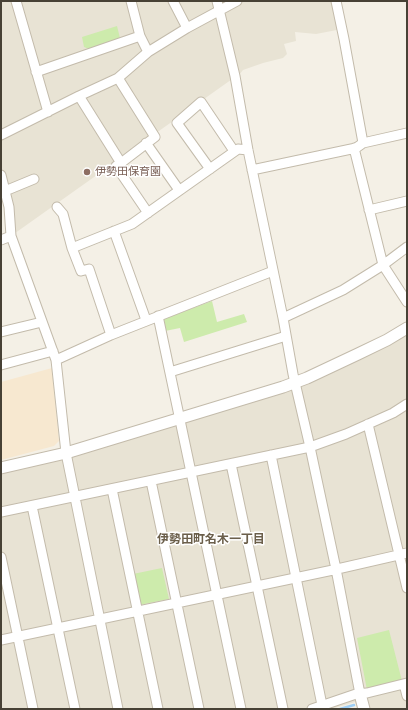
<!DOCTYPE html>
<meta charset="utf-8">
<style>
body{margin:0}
#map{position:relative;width:408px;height:710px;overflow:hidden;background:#f4f0e6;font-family:Manrope,sans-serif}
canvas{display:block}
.frame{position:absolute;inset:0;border:2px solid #474135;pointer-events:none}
</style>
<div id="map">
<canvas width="408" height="710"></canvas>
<div class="frame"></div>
</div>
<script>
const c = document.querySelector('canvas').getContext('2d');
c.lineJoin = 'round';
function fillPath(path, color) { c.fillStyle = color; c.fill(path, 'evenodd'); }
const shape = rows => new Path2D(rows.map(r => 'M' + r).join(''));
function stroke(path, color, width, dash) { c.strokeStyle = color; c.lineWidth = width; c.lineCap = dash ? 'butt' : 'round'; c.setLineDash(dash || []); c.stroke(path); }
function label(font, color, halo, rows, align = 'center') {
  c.font = font + ' Manrope,"Noto Sans JP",sans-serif'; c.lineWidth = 3; c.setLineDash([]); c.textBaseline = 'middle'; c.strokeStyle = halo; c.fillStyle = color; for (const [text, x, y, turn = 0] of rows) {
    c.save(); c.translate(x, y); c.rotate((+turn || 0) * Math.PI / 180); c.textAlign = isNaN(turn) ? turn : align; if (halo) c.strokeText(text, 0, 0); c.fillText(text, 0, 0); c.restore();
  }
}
fillPath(shape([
 [1,1,336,1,342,29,316,34,295,32,296,41,284,44,287,54,283,58,263,63,243,70,236,79,235,77,11,236,1,175],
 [407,328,407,709,357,709,355,702,331,709,1,709,1,468,283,387]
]), '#e8e3d4');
fillPath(shape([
 [52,368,59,441,54,446,1,460,1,382]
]), '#f7e8d0');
fillPath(shape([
 [117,26,120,38,89,49,84,47,82,37],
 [212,301,217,322,244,314,247,322,184,342,180,328,165,331,163,319],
 [162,568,169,599,139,605,133,574],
 [389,630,402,681,367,690,357,638]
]), '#cdebac');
stroke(shape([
 [340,709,354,705]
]), '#9ecff5', 2.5);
const minor = shape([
 [16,1,48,112],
 [131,1,140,36,148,52],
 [173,1,187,28],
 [217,1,235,76,248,150,283,318,293,374,310,447,336,569,360,694],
 [336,1,344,39,363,143],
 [36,72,140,36],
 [79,96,121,163,155,137,118,78],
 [1,135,79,96,118,78,148,52,187,28,237,1],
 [146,143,179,190],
 [354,148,383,265,407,302],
 [121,163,116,166,148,213],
 [210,169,177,123,201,102,234,151],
 [252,170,356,148,363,143,407,133],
 [1,175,9,207,11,236,56,360,66,453,118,709],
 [5,191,34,179],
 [57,207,63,214,72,248,81,271,89,269,111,335],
 [369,210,407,201],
 [114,231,146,320],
 [1,240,11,236],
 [72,248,132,224,238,149,248,150],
 [158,316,241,709],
 [283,318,343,290,383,265,407,247],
 [1,332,42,322],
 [56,360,111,335,273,271],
 [1,365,53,351],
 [170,372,286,336],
 [368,424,407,588],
 [271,455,322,705],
 [231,464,257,586,283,709],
 [151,481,199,709],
 [112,489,158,709],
 [32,506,75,709],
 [1,512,310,447,346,434,393,413,407,404],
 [1,557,33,709],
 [1,640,333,570,407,553],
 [404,684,407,696],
 [312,709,356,694,367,693,407,683]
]);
const tertiary = shape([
 [1,468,66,453,283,387,307,378,358,354,387,340,407,328],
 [360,694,364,709]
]);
stroke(minor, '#c3bbab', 11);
stroke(tertiary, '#c3bbab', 13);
stroke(minor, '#fff', 9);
stroke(tertiary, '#fff', 11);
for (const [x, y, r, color] of [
 [87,172,4,"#8d6e63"]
]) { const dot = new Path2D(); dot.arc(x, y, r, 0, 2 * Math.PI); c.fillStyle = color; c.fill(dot); stroke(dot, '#fff', 1.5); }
label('11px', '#785e54', '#fff', [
 ["伊勢田保育園",95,172]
], 'left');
label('bold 12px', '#6b5f4b', '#fff', [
 ["伊勢田町名木一丁目",211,540]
]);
</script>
